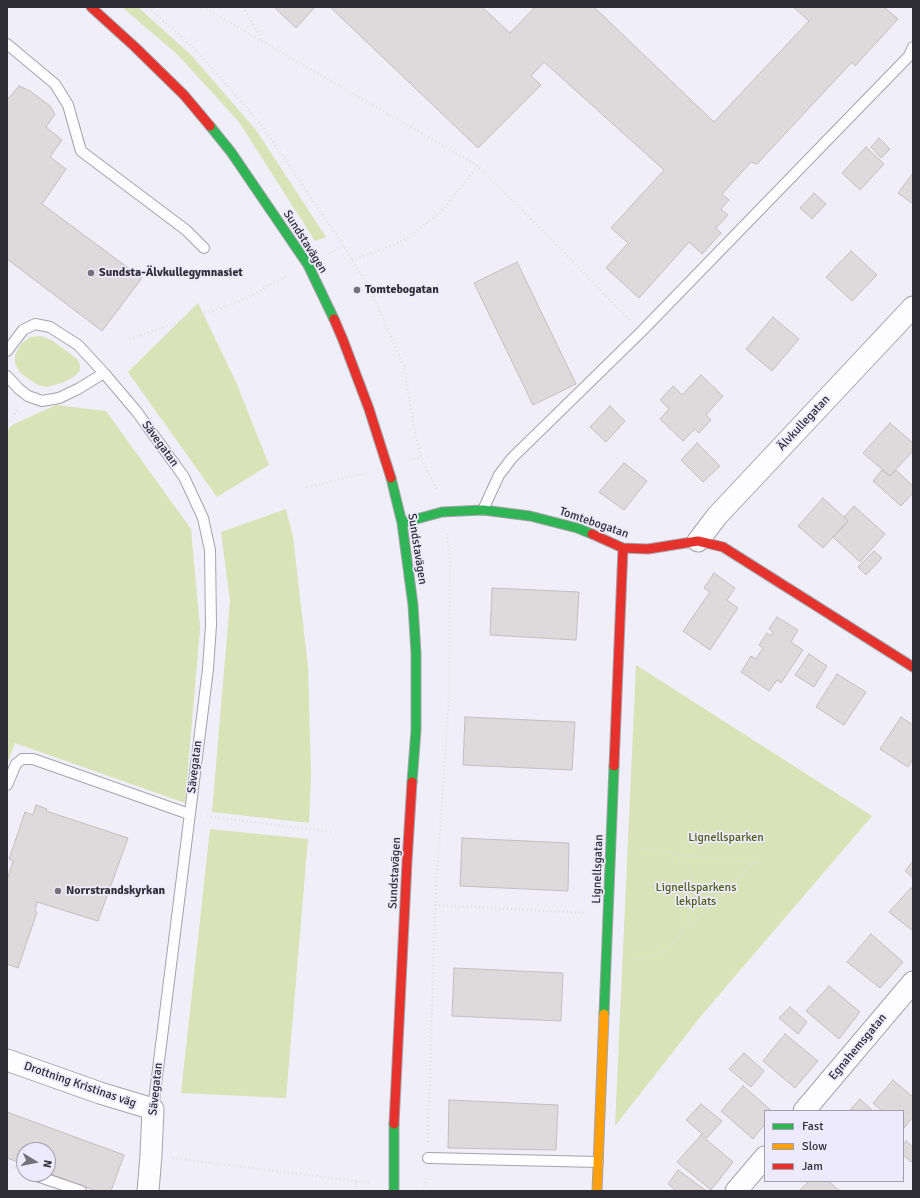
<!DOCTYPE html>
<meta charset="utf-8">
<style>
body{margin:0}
#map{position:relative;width:920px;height:1198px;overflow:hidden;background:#f0eef8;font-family:Signika,sans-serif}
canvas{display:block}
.frame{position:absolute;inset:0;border:8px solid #2f2e36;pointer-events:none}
.legend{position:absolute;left:764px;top:1110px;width:140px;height:72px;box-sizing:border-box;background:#eceafc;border:1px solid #a09fad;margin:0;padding:5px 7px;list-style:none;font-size:12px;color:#2f2e36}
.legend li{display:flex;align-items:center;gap:8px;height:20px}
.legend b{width:20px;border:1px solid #a09fad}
.north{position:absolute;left:16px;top:1142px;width:40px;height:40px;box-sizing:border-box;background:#eceafc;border:1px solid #a09fad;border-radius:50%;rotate:100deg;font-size:11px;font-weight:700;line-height:16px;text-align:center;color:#2f2e36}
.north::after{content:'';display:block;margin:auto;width:14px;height:18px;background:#73717a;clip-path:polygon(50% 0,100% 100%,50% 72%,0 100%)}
</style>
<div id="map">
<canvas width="920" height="1198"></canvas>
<div class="frame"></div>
<ul class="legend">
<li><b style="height:5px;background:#30b455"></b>Fast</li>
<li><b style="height:5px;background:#ff9f0a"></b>Slow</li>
<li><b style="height:5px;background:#e5322d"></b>Jam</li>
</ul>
<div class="north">N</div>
</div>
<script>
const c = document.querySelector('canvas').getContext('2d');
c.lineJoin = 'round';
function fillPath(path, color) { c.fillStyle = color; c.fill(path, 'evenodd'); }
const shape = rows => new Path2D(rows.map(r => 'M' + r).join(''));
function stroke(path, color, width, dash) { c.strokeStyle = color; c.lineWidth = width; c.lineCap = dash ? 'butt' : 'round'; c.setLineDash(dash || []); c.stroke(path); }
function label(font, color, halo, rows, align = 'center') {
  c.font = font + ' Signika,sans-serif'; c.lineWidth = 3.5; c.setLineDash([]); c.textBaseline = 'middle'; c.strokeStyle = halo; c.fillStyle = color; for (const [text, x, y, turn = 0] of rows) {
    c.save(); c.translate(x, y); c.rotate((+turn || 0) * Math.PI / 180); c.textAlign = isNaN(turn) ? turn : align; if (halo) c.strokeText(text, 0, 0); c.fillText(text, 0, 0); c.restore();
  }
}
fillPath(shape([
 [122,7,138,7,192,56,256,130,326,237,315,241,239,122,178,55],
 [198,303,236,382,269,465,217,497,128,372],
 [41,336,53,341,77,359,80,365,80,370,75,376,64,382,47,387,38,385,20,373,15,363,15,355,21,344,30,337],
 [56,405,106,411,191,529,200,628,185,803,15,743,7,764,7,432,12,425],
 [286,509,293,537,308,667,311,775,309,823,212,812,230,601,221,532],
 [636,665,872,816,701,1016,615,1126],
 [210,829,308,839,286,1098,181,1093]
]), '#dae2b7');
const building = shape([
 [274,7,315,7,296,28,274,7],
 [330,7,482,7,510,33,535,7,594,7,714,122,809,21,793,7,884,7,898,19,855,66,852,62,757,164,751,162,722,194,729,200,721,209,728,215,716,228,721,233,702,254,689,242,639,298,606,268,628,243,611,228,664,170,544,62,531,76,541,85,478,148,330,7],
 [19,86,30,91,50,106,55,114,46,127,62,140,50,157,66,169,42,204,142,278,102,331,7,259,7,97,9,98,19,86],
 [879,138,890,149,881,158,871,147,879,138],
 [866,147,884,164,860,190,842,173,866,147],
 [913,173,913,204,898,193,913,173],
 [814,193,826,204,812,219,800,208,814,193],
 [851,251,877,275,852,301,826,277,851,251],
 [517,262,576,384,533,405,474,283,517,262],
 [773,317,799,339,772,371,746,349,773,317],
 [701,375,723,396,706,415,711,420,699,433,695,429,683,441,660,419,669,409,660,400,673,386,682,395,701,375],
 [610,406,625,421,606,442,590,427,610,406],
 [890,423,913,443,913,451,890,476,863,453,890,423],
 [697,443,720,466,703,482,681,460,697,443],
 [624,463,647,481,624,510,599,492,624,463],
 [882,470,890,476,896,470,913,486,913,493,901,506,873,481,882,470],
 [823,498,848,521,823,548,798,526,823,498],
 [854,506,885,534,860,562,833,537,848,521,844,517,854,506],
 [874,551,882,558,866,575,858,567,874,551],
 [714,573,735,588,727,600,738,608,710,650,683,631,710,592,704,588,714,573],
 [492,588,579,592,576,640,490,635,492,588],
 [777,617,798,630,791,642,803,650,781,683,777,680,769,691,741,672,751,656,756,659,763,648,759,645,767,633,771,636,773,632,769,629,777,617],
 [809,654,827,666,814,687,795,675,809,654],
 [837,674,866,692,844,725,816,707,837,674],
 [465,717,575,722,572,770,463,765,465,717],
 [901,717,913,725,913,759,908,767,880,749,901,717],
 [36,805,47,809,46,811,128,838,98,921,37,902,35,911,37,912,18,968,7,964,7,880,13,861,9,859,25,812,33,815,36,805],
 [462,838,569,843,568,891,460,886,462,838],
 [913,861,913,878,905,871,913,861],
 [911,888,913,889,913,931,889,912,911,888],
 [871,934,903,962,880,988,847,962,871,934],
 [454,968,563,973,561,1021,452,1016,454,968],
 [829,986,860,1012,839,1039,806,1011,829,986],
 [790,1007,807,1022,798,1034,779,1018,790,1007],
 [785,1034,818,1061,795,1088,763,1061,785,1034],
 [744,1053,764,1071,751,1087,729,1069,744,1053],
 [893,1080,913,1097,913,1117,904,1128,903,1111,882,1111,873,1103,893,1080],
 [743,1086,772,1111,765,1111,765,1124,753,1139,721,1111,743,1086],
 [860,1099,873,1111,850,1110,860,1099],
 [449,1100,558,1105,556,1150,448,1148,449,1100],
 [701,1104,722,1121,707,1138,686,1120,701,1104],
 [7,1112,124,1155,111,1191,96,1191,48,1173,48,1150,24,1150,24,1164,7,1158,7,1112],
 [701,1135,733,1162,711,1190,677,1162,701,1135],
 [906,1141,913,1147,913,1160,911,1162,903,1155,903,1145,906,1141],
 [678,1170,705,1190,704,1191,676,1191,668,1184,678,1170],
 [809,1181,828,1181,840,1191,799,1191,809,1181]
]);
fillPath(building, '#dedadb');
stroke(building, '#c2bebf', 1);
const lane = shape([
 [7,44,55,84,68,105,81,151,186,230,204,248],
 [7,351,23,330,35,324,50,327,78,345,104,373,137,412,184,477,203,518,210,550,211,625,208,669,153,1109],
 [7,376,19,389,28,396,42,401,59,398,78,389,104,373],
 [483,510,499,475,512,458,641,332,909,56,913,47],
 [7,785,16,764,22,759,33,759,189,814],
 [428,1158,598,1162],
 [37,1176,81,1191]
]);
const street = shape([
 [698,541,717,516,913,307],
 [7,1060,100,1093,153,1109,151,1155,148,1191],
 [804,1111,913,982],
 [736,1191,765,1157]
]);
const fast = shape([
 [210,126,231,152,308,265,334,319],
 [391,478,402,523,413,605,416,653,416,730,412,782],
 [402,523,442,512,483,510,530,516,577,528,592,534],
 [604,1014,614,766],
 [394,1191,394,1124]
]);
const slow = shape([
 [597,1191,604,1014]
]);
const jam = shape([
 [91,7,135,47,184,95,210,126],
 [334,319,343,340,369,409,391,478],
 [592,534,623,548,648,549,698,541,723,547,913,667],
 [614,766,623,548],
 [394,1124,407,862,412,782]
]);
stroke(lane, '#a5a3ac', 12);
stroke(street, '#a5a3ac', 23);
stroke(fast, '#a5a3ac', 11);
stroke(slow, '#a5a3ac', 11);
stroke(jam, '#a5a3ac', 11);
stroke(shape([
 [148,7,193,47,260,123,344,246,371,292,404,366,414,428,421,457,437,490],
 [203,7,478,166,551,239,629,320],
 [243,7,263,41],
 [328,254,344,246],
 [352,260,383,249,406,239,439,214,478,166],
 [129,339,241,301,288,275],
 [7,424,18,409],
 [410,460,421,457],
 [307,487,367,473],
 [207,816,331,832],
 [678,854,754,863,681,934],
 [435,905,586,913],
 [629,960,649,957,666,950,678,937,688,918,694,897,694,878,688,865,677,854,634,848],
 [428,1142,435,905,449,698,450,561,447,534],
 [173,1158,370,1183],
 [7,1165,22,1170],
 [355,1191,357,1182],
 [424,1191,426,1175]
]), '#dfdfe1', 2.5, [1, 3]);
stroke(lane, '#fdfcfe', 10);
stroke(street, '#fdfcfe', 21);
stroke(fast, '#30b455', 9);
stroke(slow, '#ff9f0a', 9);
stroke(jam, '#e5322d', 9);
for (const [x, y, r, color] of [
 [91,273,4,"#73717a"],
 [357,290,4,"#73717a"],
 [58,891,4,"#73717a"]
]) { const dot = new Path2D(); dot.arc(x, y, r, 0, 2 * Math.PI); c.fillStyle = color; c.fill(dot); stroke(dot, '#eceafc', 1.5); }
label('12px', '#2f2e36', '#eceafc', [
 ["Sundstavägen",305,242,58],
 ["Älvkullegatan",804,423,-47],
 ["Sävegatan",160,444,54],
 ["Tomtebogatan",594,523,19],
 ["Sundstavägen",417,549,81],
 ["Sävegatan",195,767,-83],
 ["Lignellsgatan",598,869,-88],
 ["Sundstavägen",395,873,-87],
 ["Egnahemsgatan",858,1047,-50],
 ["Drottning Kristinas väg",80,1085,19],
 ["Sävegatan",156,1089,-84]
]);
label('bold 12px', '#2f2e36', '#eceafc', [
 ["Sundsta-Älvkullegymnasiet",99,273],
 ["Tomtebogatan",365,290],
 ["Norrstrandskyrkan",66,891]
], 'left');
label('12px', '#515c16', '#eceafc', [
 ["Lignellsparken",726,838],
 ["Lignellsparkens",696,888],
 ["lekplats",696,902]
]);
</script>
